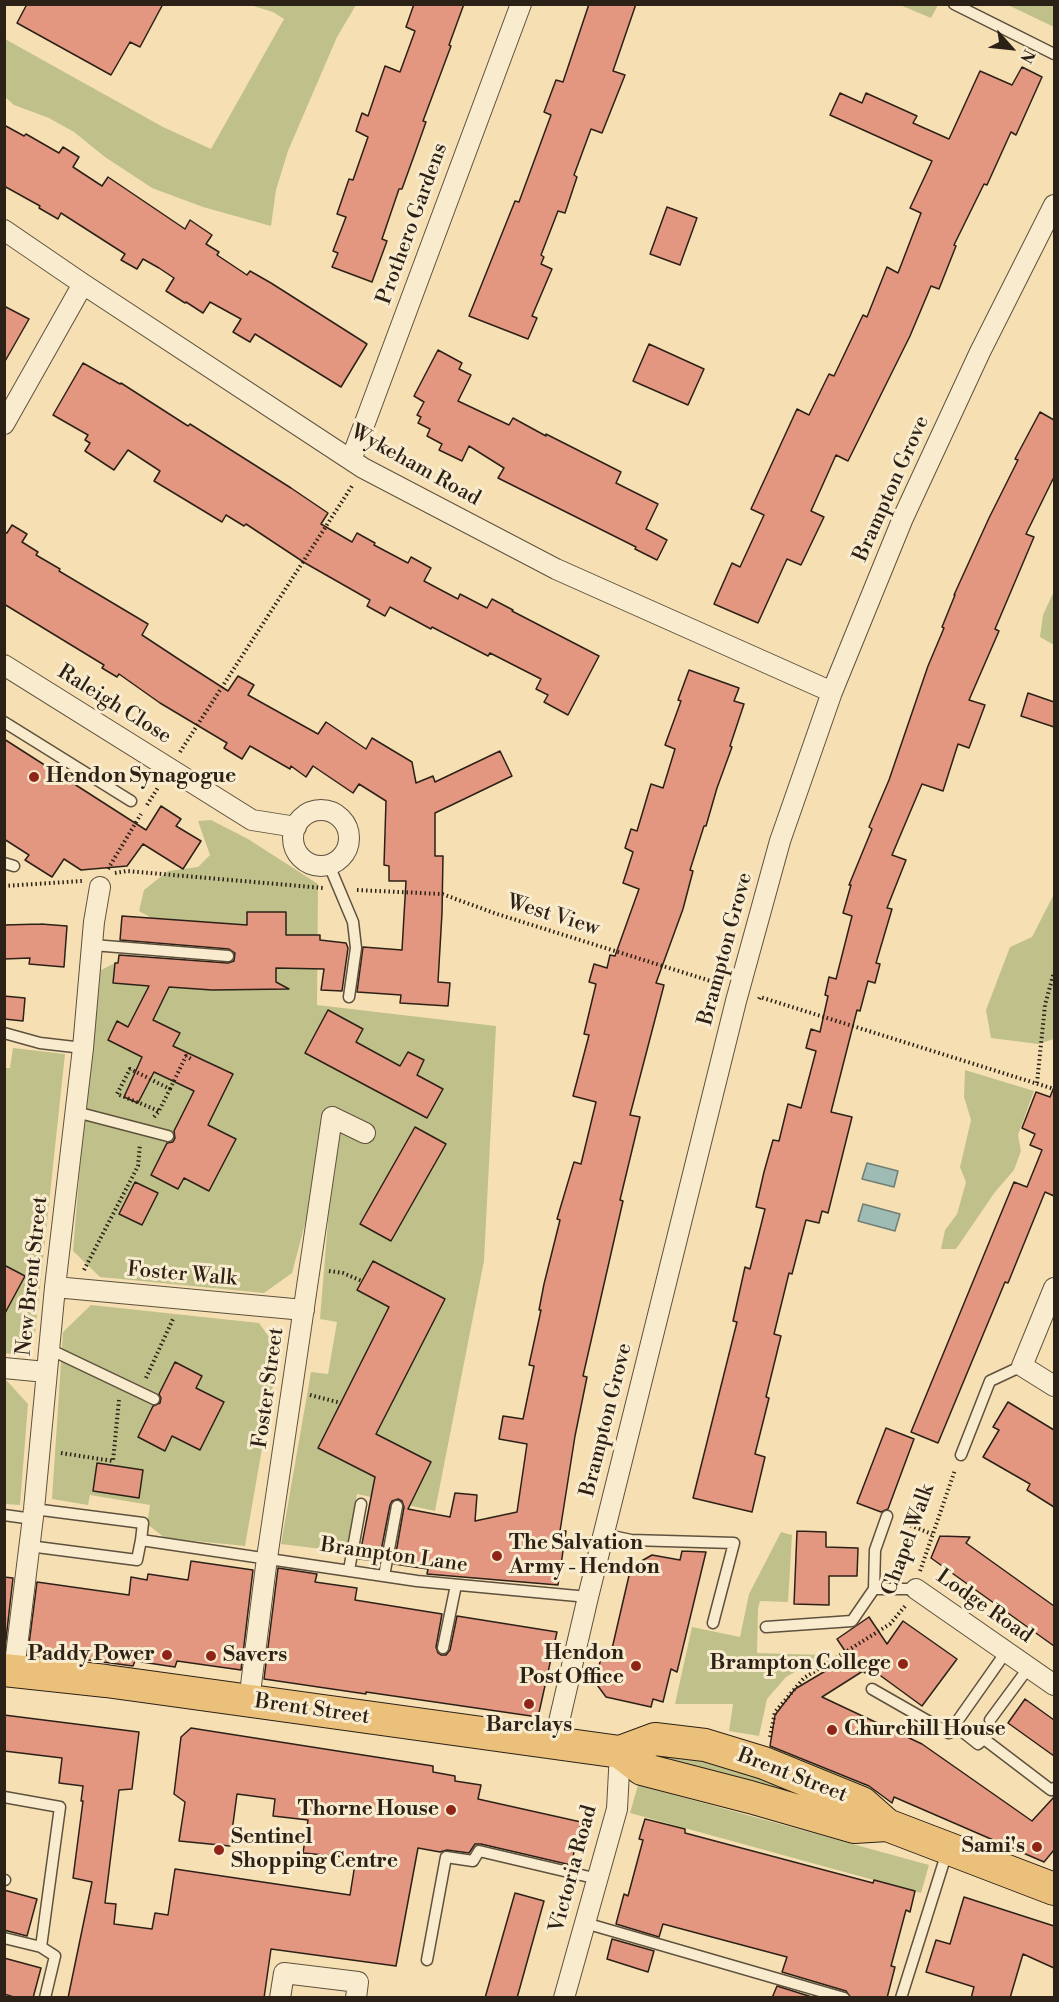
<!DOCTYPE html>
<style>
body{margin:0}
#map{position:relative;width:1059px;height:2002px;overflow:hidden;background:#f6e0b3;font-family:"Libre Bodoni",serif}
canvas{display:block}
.frame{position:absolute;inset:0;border:6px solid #2c2117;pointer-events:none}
.north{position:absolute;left:981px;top:18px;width:60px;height:60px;-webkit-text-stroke:4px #f9ebce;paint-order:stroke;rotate:117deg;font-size:16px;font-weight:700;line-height:24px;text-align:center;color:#2c2117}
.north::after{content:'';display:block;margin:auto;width:21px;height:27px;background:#2c2117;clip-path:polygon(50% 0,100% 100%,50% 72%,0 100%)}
</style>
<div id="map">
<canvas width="1059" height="2002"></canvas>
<div class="frame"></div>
<div class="north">N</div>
</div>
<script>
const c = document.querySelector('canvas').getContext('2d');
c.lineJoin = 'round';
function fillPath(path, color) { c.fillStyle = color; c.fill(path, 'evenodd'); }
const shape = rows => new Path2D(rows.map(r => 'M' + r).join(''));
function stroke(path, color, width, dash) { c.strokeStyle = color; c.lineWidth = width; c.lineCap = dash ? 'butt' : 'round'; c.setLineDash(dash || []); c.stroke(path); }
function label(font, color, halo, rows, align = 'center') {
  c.font = font + ' "Libre Bodoni",serif'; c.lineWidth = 6; c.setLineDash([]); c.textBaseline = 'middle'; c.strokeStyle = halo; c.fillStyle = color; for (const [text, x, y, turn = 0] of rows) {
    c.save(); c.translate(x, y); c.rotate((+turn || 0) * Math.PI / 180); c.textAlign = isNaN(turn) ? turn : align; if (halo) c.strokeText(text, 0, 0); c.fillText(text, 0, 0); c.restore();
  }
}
fillPath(shape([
 [250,5,356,5,337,37,288,151,276,190,271,226,203,207,152,188,105,157,74,132,49,118,14,105,5,97,5,39,163,127,211,149,284,19,273,12],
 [900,5,938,5,931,18],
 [1008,5,1054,5,1054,27],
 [1054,591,1054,645,1040,637,1043,615],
 [211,820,248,839,318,884,317,1005,496,1026,484,1261,435,1511,357,1494,346,1552,281,1544,311,1372,328,1374,337,1322,320,1319,329,1209,310,1205,292,1273,264,1293,100,1277,73,1251,82,1141,101,970,115,963,213,970,231,969,233,942,165,926,139,911,144,890,168,871,198,867,210,855,198,821],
 [1054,873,1054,1039,1038,1044,991,1038,986,1010,1010,947,1032,937,1054,894],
 [13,1048,65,1054,35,1334,12,1354,4,1353,4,1068,10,1068],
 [965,1070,1034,1091,1018,1135,1021,1151,1014,1170,995,1192,956,1249,941,1249,945,1230,957,1214,966,1182,960,1167,971,1120,964,1097],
 [91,1305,259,1323,279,1351,245,1546,165,1538,147,1524,150,1505,90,1495,88,1505,52,1499,63,1332],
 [4,1381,7,1381,28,1404,20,1505,5,1504],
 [781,1532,792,1535,788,1602,760,1601,758,1609,757,1653,825,1655,786,1677,767,1699,759,1736,729,1731,733,1704,675,1704,692,1627,740,1637,749,1594],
 [653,1749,756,1767,861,1814,643,1765],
 [638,1785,929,1865,921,1893,630,1813]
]), '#c0c18a');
const water = shape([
 [867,1163,898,1171,894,1187,862,1179,867,1163],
 [863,1204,900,1214,895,1231,858,1221,863,1204]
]);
fillPath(water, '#9ebcb4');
stroke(water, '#707e75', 1.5);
const building = shape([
 [27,4,163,4,140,47,130,42,111,75,17,23,27,4],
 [414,4,464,4,449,45,451,46,423,121,426,122,415,153,402,189,399,189,382,239,387,241,372,282,332,267,338,253,333,251,346,217,337,214,349,179,353,180,368,137,356,131,362,113,368,116,385,66,400,72,415,31,406,27,414,4],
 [589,4,636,4,613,71,625,75,602,133,591,129,574,175,577,177,565,213,558,211,541,255,544,257,541,264,552,269,532,316,537,318,528,339,469,316,515,201,519,202,551,115,544,112,556,80,563,82,589,4],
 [1022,67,1042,77,1016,135,1011,132,987,185,984,184,954,245,956,246,939,289,931,286,910,336,848,461,836,455,811,511,824,517,801,565,787,559,758,623,714,604,732,563,740,567,764,515,751,509,797,409,809,415,829,374,834,376,863,315,867,317,887,267,898,273,921,213,910,208,932,161,830,115,840,93,862,103,866,93,917,116,913,123,949,139,980,71,1012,85,1022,67],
 [4,125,24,136,26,134,59,153,63,147,79,157,73,167,102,186,108,177,185,229,190,220,212,235,206,244,219,252,217,255,247,275,250,271,271,283,367,344,341,387,255,334,250,342,233,332,241,319,210,302,203,313,186,302,185,303,166,291,174,278,159,268,143,259,137,269,121,260,125,254,61,213,58,219,39,208,40,206,4,186,4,125],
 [667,207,697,218,680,265,650,254,667,207],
 [4,306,29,319,4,363,4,306],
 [649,344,704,369,688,405,633,381,649,344],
 [438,350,462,363,459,369,471,375,458,401,509,425,513,418,546,436,546,434,621,472,616,483,658,504,646,529,667,540,657,560,635,549,636,547,498,478,504,468,469,446,462,461,439,450,442,444,427,436,430,429,418,423,421,417,417,415,424,402,414,396,438,350],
 [83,363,120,384,121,383,188,426,190,424,291,488,328,513,321,524,352,542,357,533,375,543,374,545,408,563,411,557,431,568,424,581,458,599,460,594,487,608,492,599,513,610,512,611,599,656,568,715,544,702,548,695,536,689,541,679,490,653,488,656,432,627,431,629,390,607,385,616,367,606,370,600,305,563,246,524,244,526,226,515,222,522,154,481,160,471,128,450,114,470,85,451,90,443,85,440,88,435,53,415,83,363],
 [1040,412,1054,420,1054,477,1026,534,1034,537,995,629,999,631,969,700,985,705,969,748,958,744,943,791,922,784,892,855,906,860,887,908,892,909,876,963,880,964,875,983,868,981,860,1011,857,1010,831,1112,852,1117,828,1213,822,1211,819,1223,806,1220,792,1274,789,1273,774,1334,781,1336,766,1397,769,1398,755,1454,765,1457,752,1512,693,1498,737,1322,733,1321,745,1267,750,1269,765,1209,756,1207,764,1172,773,1140,779,1141,788,1104,801,1108,816,1051,806,1048,811,1029,820,1032,828,996,825,995,829,977,836,979,852,916,843,913,851,885,849,885,872,829,869,827,889,780,928,666,944,628,942,627,955,595,954,595,989,518,1018,460,1015,459,1040,412],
 [12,525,27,534,22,542,38,552,36,555,60,569,59,571,148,624,142,635,186,664,228,691,238,676,254,685,248,695,318,734,326,722,366,749,372,738,412,762,416,783,433,776,435,782,500,751,512,776,435,813,435,856,443,856,442,913,438,982,450,983,448,1006,400,1003,401,995,357,992,363,947,402,950,406,881,389,881,389,866,384,865,386,801,359,784,353,793,313,766,306,777,291,766,290,769,250,746,242,759,224,748,227,743,160,703,119,674,117,677,102,668,104,665,4,604,4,532,7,533,12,525],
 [689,670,739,688,734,701,744,704,730,746,732,747,717,788,706,826,704,826,690,870,693,871,683,909,656,983,664,985,630,1115,640,1117,620,1200,623,1201,583,1376,587,1377,575,1436,560,1531,566,1531,558,1585,427,1574,428,1569,394,1564,404,1507,402,1501,398,1499,392,1501,390,1505,379,1561,359,1559,375,1477,318,1448,389,1307,357,1290,373,1261,445,1299,376,1434,431,1462,408,1509,450,1517,455,1493,477,1495,475,1521,517,1512,527,1444,499,1439,503,1416,523,1419,534,1366,529,1365,541,1310,539,1310,544,1284,560,1220,557,1219,574,1162,581,1164,596,1102,573,1096,589,1035,584,1034,596,984,589,982,594,964,607,968,610,955,615,956,639,889,623,883,633,852,625,848,631,829,637,831,651,784,663,788,675,749,665,745,681,701,678,700,689,670],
 [1028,693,1054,702,1054,727,1021,716,1028,693],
 [4,739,146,830,161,806,181,819,176,826,201,841,183,869,143,844,127,866,81,870,64,859,52,877,25,860,29,855,4,839,4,739],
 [247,912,286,912,286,935,320,935,320,940,346,943,348,948,342,991,321,990,324,969,276,968,276,982,289,989,212,990,169,987,153,1020,180,1033,173,1046,233,1074,208,1125,236,1139,209,1191,184,1178,178,1189,151,1175,167,1143,173,1142,175,1138,174,1131,194,1091,154,1072,138,1103,124,1097,142,1057,108,1040,117,1021,128,1027,149,986,113,983,115,963,118,963,119,955,228,963,234,961,235,953,229,949,120,940,122,916,247,925,247,912],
 [41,924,67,926,64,967,29,964,30,958,4,959,4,925,41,924],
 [4,996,25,998,23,1021,4,1019,4,996],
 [328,1010,363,1029,356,1042,400,1066,408,1052,424,1060,417,1075,443,1089,427,1118,305,1053,328,1010],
 [1054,1087,1054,1196,1045,1192,1008,1283,1005,1282,938,1443,911,1432,1014,1182,1027,1187,1042,1150,1030,1145,1035,1134,1022,1128,1036,1092,1050,1097,1054,1087],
 [415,1127,446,1144,391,1241,360,1224,415,1127],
 [135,1182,158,1193,142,1225,119,1214,135,1182],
 [4,1265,25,1276,4,1315,4,1265],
 [175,1362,202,1376,196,1388,224,1402,200,1450,172,1436,165,1451,138,1437,153,1406,160,1403,161,1398,159,1394,175,1362],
 [1008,1402,1054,1430,1054,1507,1027,1490,1030,1484,983,1457,999,1430,993,1427,1008,1402],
 [886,1428,914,1439,888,1509,881,1512,857,1503,886,1428],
 [97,1463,143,1470,139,1498,93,1491,97,1463],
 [797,1531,826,1532,826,1547,858,1548,857,1576,829,1576,829,1605,794,1604,797,1531],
 [940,1536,970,1537,966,1543,1054,1606,1054,1646,931,1558,940,1536],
 [682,1551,706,1552,677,1672,671,1669,663,1702,653,1699,651,1707,606,1697,595,1682,603,1650,611,1653,631,1567,652,1555,680,1560,682,1551],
 [191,1561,253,1570,241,1670,177,1661,175,1667,135,1661,133,1666,28,1652,37,1582,129,1595,131,1577,147,1580,148,1574,188,1580,191,1561],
 [278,1568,317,1574,315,1582,357,1588,355,1600,442,1614,436,1647,438,1653,441,1655,446,1655,450,1650,457,1616,557,1632,538,1717,366,1692,366,1694,264,1679,278,1568],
 [4,1577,13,1578,5,1648,4,1648,4,1577],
 [869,1617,887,1644,903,1621,957,1659,922,1706,870,1668,865,1673,863,1671,822,1697,922,1744,1032,1821,1054,1797,1054,1850,1044,1862,894,1797,892,1803,869,1786,770,1746,775,1715,795,1689,849,1657,837,1639,869,1617],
 [1025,1699,1054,1720,1054,1756,1008,1723,1025,1699],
 [4,1715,139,1732,132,1789,119,1790,105,1903,116,1904,114,1924,152,1929,155,1913,168,1915,175,1869,350,1895,356,1858,303,1853,308,1820,273,1816,275,1799,237,1794,230,1846,179,1841,185,1802,174,1794,181,1737,191,1728,433,1766,433,1772,455,1776,455,1781,481,1785,478,1799,581,1822,571,1865,481,1844,475,1844,469,1853,447,1850,440,1852,418,1848,396,1966,271,1949,264,1998,68,1998,92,1882,73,1878,83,1801,81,1801,83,1786,59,1783,62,1758,4,1751,4,1715],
 [645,1819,685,1829,685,1833,873,1883,874,1880,915,1891,910,1912,906,1910,891,1966,895,1967,887,1998,851,1998,846,1991,782,1972,787,1957,663,1924,659,1937,616,1924,624,1894,628,1896,643,1840,639,1839,645,1819],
 [4,1890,37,1899,27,1936,4,1930,4,1890],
 [515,1893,544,1901,517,1998,485,1998,515,1893],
 [964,1897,1054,1926,1054,1968,1023,1954,1010,1998,971,1998,974,1987,926,1972,936,1940,950,1944,964,1897],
 [612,1939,654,1951,648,1972,607,1959,612,1939],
 [4,1958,41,1968,33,1998,17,1998,4,1994,4,1958],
 [777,1986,815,1998,772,1998,777,1986]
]);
fillPath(building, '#e39781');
stroke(building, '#2c2117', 1.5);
const lane = shape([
 [954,4,1054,54],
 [4,722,131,801],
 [4,863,14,866],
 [329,865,353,922,356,948,349,997],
 [93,945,228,956],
 [4,1033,40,1043,83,1048],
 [76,1112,168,1136],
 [49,1349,154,1399],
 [961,1455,990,1381,1022,1366],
 [34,1509,143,1523,141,1540,417,1581,588,1597],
 [4,1515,33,1519],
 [603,1534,631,1540,734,1543,713,1623],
 [29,1546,137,1560,141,1540],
 [349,1570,361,1504],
 [384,1576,397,1506],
 [874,1589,875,1550,887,1516],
 [766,1627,852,1621,874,1589,916,1589],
 [443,1648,456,1585],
 [872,1689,949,1733,1006,1652],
 [990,1720,1029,1667],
 [954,1725,978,1744,984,1739,1051,1790,1054,1788],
 [4,1797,60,1807,41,1947,55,1956,45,1998],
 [4,1880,5,1880],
 [585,1923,844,1998],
 [4,1938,41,1947],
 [427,1960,446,1857,473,1861,479,1851,598,1879],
 [901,1998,947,1852]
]);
const street = shape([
 [4,230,83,284,363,468,556,569,832,692],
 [4,424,83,284],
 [351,460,521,4],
 [4,665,252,820,296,827],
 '293 838a28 28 0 1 1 56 0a28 28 0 1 1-56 0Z',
 [55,1287,304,1310],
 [1054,1288,1022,1366,1054,1386],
 [4,1368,46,1372],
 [916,1589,1054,1685],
 [14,1671,34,1509,55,1287,83,1048,94,922,100,887],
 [249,1701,267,1558,332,1117,365,1133],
 [554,1743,588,1597,736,1001,780,841,832,692,903,518,980,352,1054,205],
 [280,1998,284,1973,358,1982,356,1998],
 [564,1998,617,1809,620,1752]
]);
const primary = shape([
 [4,1670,106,1681,620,1752,655,1739,705,1745,764,1763,862,1803,887,1825,1054,1889],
 [620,1752,642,1769,750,1797,854,1827,887,1825]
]);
stroke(lane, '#5e513e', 13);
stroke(street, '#5e513e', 22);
stroke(primary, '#2c2117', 34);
stroke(shape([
 [180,752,352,486],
 [147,805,159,786],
 [108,869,141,814],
 [115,873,127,871,323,888],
 [4,886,82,881],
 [357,890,442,894,497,914,717,983,716,985],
 [759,999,760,997,1054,1089],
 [1037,1083,1045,1005,1054,972],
 [170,1089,186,1056,191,1059],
 [154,1117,159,1111,170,1089,130,1069,117,1094,159,1111],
 [84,1270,138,1166,140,1144],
 [329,1271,343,1273,362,1281],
 [146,1378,173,1319],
 [310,1395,341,1403],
 [61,1453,113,1461,119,1400],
 [902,1522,932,1534],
 [920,1571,955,1470],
 [770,1737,775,1712,804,1678,890,1624,906,1605]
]), '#2c2117', 4, [1.5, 3]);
stroke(lane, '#f9ebce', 10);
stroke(street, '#f9ebce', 20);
stroke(primary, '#ebc07a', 32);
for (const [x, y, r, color] of [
 [34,777,6,"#8f2418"],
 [497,1556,6,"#8f2418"],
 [167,1655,6,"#8f2418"],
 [211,1656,6,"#8f2418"],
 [903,1664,6,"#8f2418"],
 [636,1666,6,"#8f2418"],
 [529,1704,6,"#8f2418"],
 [832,1730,6,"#8f2418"],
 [451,1810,6,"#8f2418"],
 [1037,1847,6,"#8f2418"],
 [219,1850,6,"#8f2418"]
]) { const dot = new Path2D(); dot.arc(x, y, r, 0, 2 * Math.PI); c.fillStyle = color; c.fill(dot); stroke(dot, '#f9ebce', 2); }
label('21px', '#2c2117', '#f9ebce', [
 ["Prothero Gardens",413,224,-70],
 ["Wykeham Road",415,466,29],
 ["Brampton Grove",892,489,-66],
 ["Raleigh Close",114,705,32],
 ["West View",553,916,17],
 ["Brampton Grove",726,949,-75],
 ["Foster Walk",182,1275,5],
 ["New Brent Street",33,1276,-84],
 ["Foster Street",269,1388,-82],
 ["Brampton Grove",607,1420,-76],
 ["Chapel Walk",909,1540,-70],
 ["Brampton Lane",394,1556,8],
 ["Lodge Road",984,1607,35],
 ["Brent Street",312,1710,8],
 ["Brent Street",792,1776,21],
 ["Victoria Road",574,1869,-75]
]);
label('bold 21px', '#2c2117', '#f9ebce', [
 ["Hendon Synagogue",46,777],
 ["The Salvation",509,1544],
 ["Army - Hendon",509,1568],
 ["Hendon",624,1654,"right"],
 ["Post Office",624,1678,"right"],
 ["Paddy Power",155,1655,"right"],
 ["Savers",223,1656],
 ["Brampton College",891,1664,"right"],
 ["Barclays",529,1726,"center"],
 ["Churchill House",844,1730],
 ["Thorne House",439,1810,"right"],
 ["Sentinel",231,1838],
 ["Shopping Centre",231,1862],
 ["Sami's",1025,1847,"right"]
], 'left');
</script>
